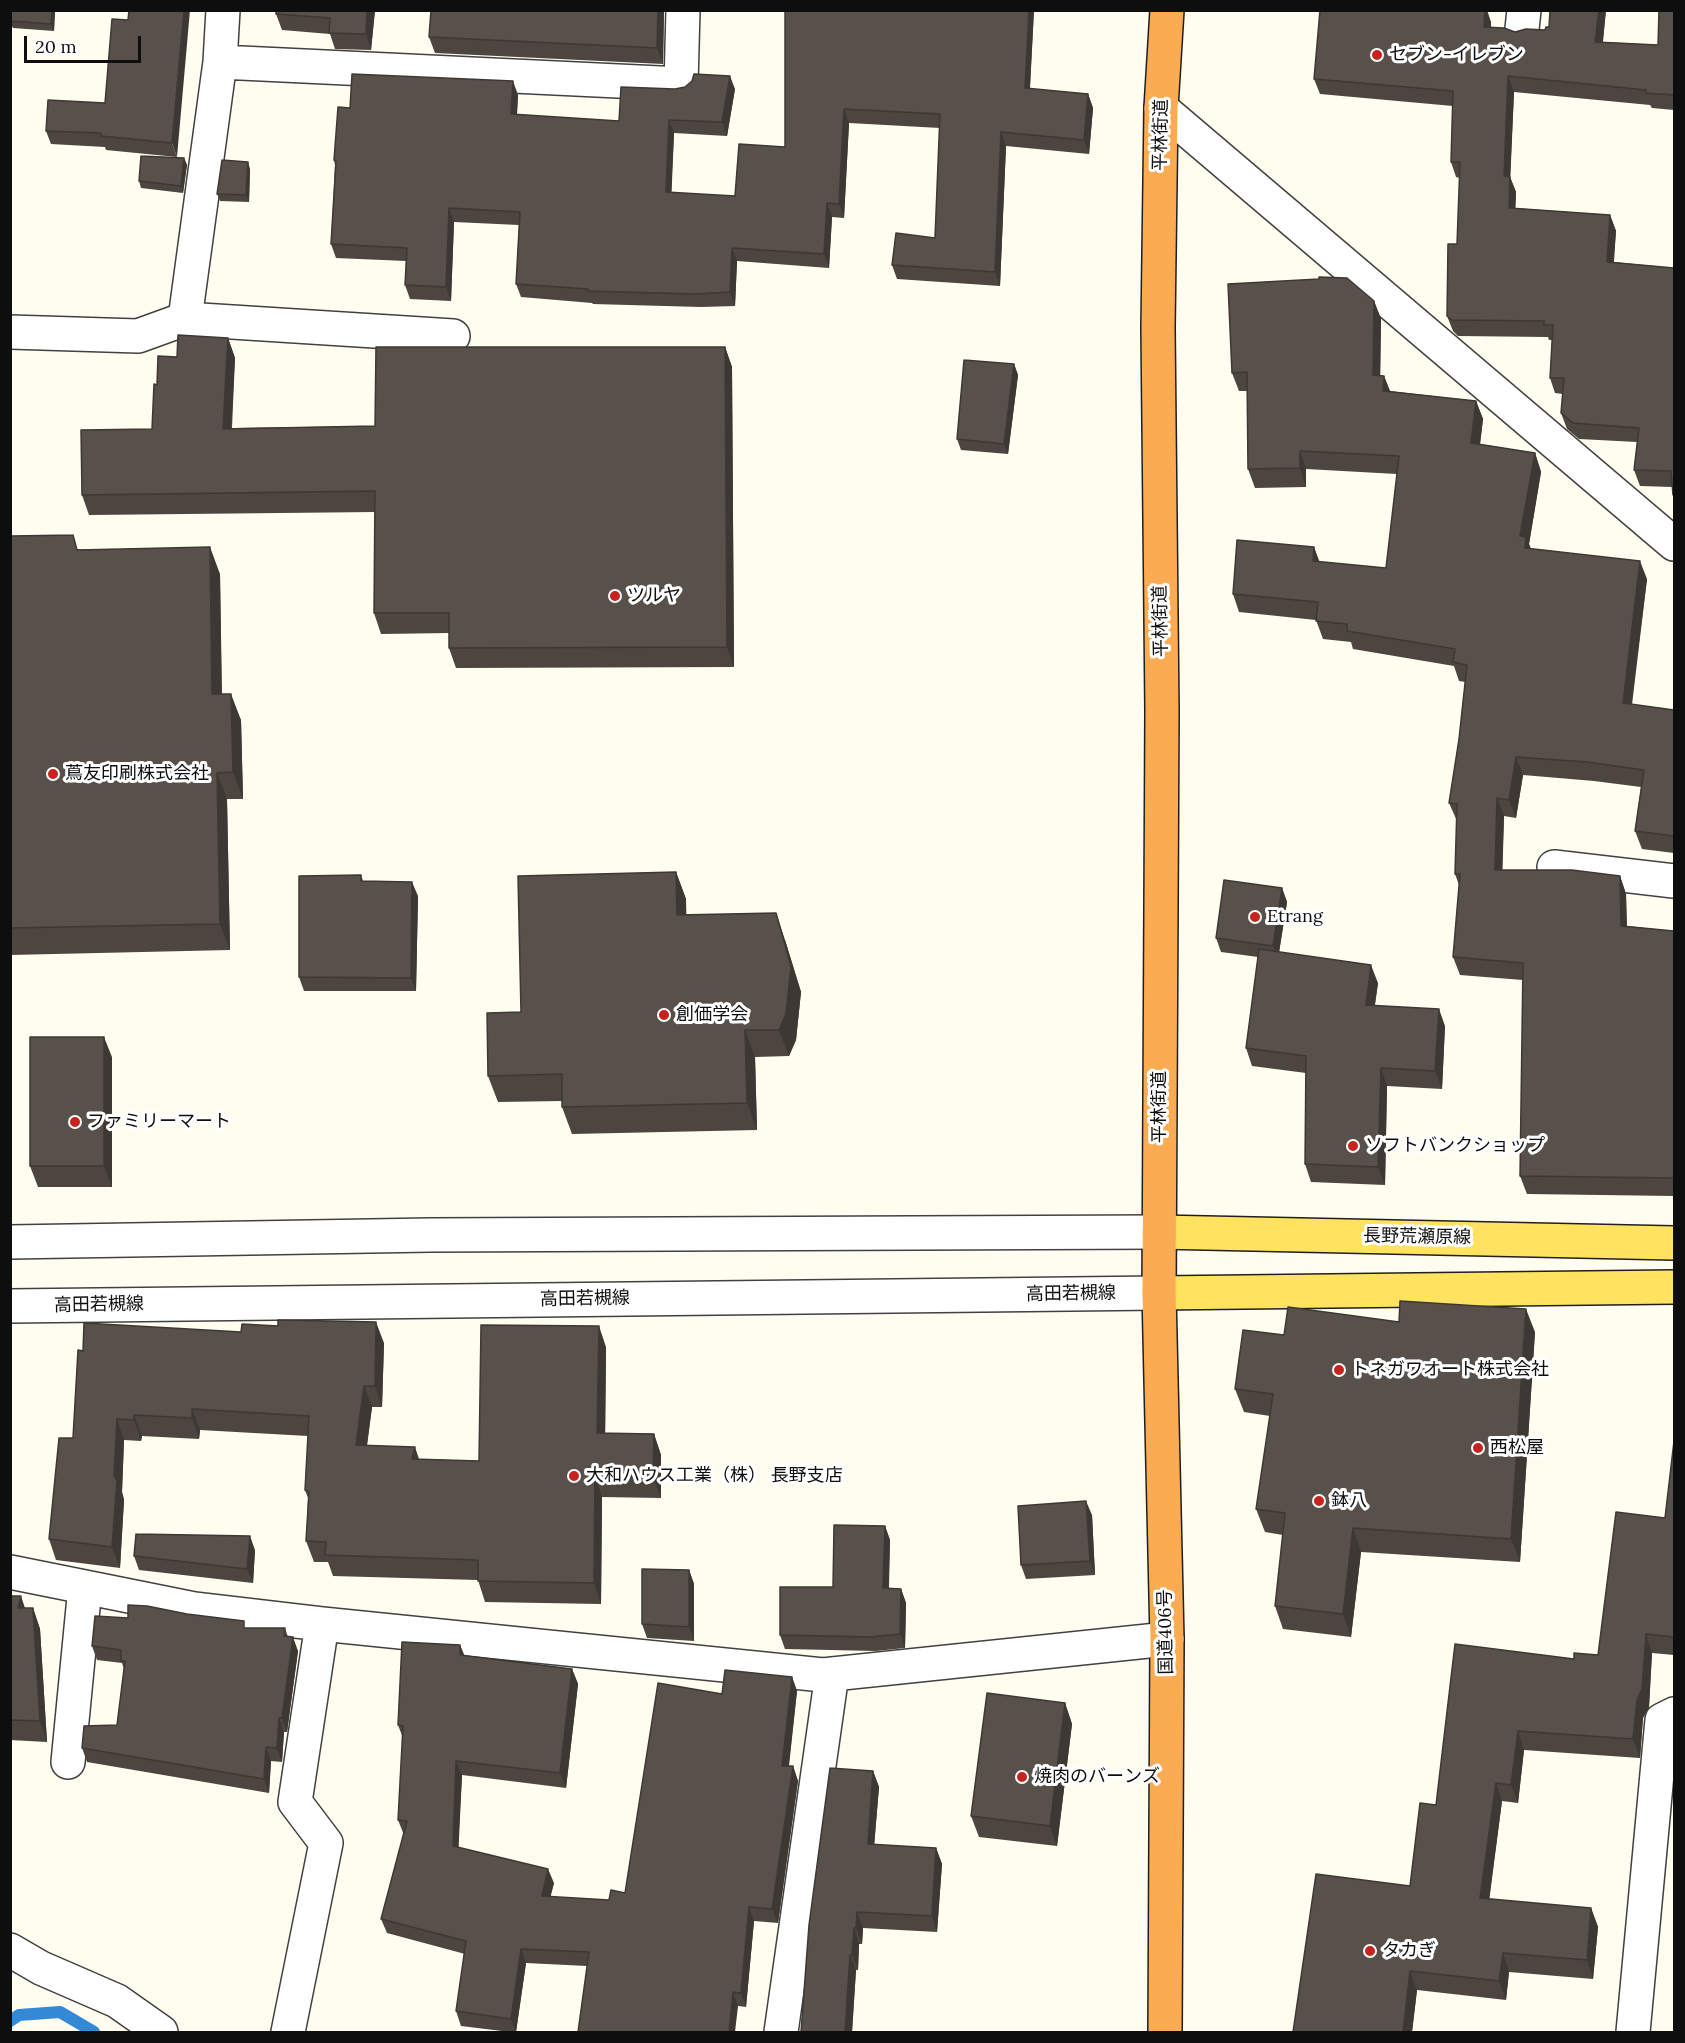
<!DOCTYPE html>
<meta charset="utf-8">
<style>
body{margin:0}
#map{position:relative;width:1685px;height:2043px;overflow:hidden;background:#fffdf0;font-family:Lora,serif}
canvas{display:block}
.frame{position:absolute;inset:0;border:12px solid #0e0e0e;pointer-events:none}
.scale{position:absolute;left:24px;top:36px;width:117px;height:27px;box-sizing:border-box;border:3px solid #0e0e0e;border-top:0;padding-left:8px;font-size:18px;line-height:21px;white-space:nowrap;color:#0e0e0e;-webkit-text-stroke:4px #fff;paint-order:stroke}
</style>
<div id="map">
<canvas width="1685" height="2043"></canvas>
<div class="frame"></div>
<div class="scale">20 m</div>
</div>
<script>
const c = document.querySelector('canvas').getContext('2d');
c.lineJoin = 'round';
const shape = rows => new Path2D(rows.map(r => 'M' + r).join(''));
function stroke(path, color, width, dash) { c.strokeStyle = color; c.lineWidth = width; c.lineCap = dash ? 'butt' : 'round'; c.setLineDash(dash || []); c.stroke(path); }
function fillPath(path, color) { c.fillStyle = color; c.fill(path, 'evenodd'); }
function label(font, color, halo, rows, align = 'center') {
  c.font = font + ' Lora,"Noto Sans JP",serif'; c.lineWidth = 6; c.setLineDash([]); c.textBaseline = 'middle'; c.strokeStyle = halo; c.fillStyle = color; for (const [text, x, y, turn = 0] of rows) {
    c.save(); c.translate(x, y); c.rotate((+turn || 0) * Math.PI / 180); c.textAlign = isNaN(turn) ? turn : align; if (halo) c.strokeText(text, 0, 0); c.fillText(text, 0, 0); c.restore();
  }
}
stroke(shape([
 [10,2021,19,2015,60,2012,94,2032]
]), '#3489d4', 12);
const minor = shape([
 [1522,29,1524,10],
 [220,62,681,84,683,10],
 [1161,108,1674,544],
 [185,319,220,62,223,10],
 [10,332,138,336,185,319,453,336],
 [1554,867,1674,881],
 [10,1242,430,1235,1159,1232],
 [10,1306,1159,1293],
 [10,1572,194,1609,322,1624,823,1675,1167,1639],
 [68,1762,85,1587],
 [10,1950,41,1968,117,2001,161,2032],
 [288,2032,326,1843,295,1802,322,1624],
 [781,2032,832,1674],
 [1633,2032,1662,1720,1674,1714]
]);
const major = shape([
 [1159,1232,1674,1243],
 [1159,1293,1674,1287]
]);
const highway = shape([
 [1165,2032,1167,1639,1159,1293,1162,711,1158,328,1161,108,1167,10]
]);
stroke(minor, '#414141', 36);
stroke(major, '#1f1f1f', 36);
stroke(highway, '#1f1f1f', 36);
stroke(minor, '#fff', 33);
stroke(major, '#ffe360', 33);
stroke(highway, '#fbab51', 33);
fillPath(shape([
 [11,10,55,10,54,31,13,28,10,22],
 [276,10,375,10,371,50,335,49,330,34,282,30,276,14],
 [664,10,663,64,435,53,429,37],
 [785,10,1034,10,1030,89,1088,94,1093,108,1089,154,1006,146,1000,286,897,279,892,265,935,238,940,128,849,123,844,218,832,217,829,268,737,261,735,306,701,307,593,304,592,303,521,297,516,284,519,225,454,222,451,301,410,299,405,285,406,261,336,258,331,244,335,165,334,160,350,108,518,95,517,115,619,121,675,89,735,89,727,136,674,133,671,193,735,196,785,147],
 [1606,10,1603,42,1658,45,1674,10,1674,110,1652,108,1650,105,1514,92,1510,177,1516,192,1515,208,1610,215,1616,231,1614,262,1674,268,1674,499,1673,495,1672,487,1640,486,1634,470,1637,442,1579,439,1567,429,1561,413,1563,394,1555,393,1550,378,1552,340,1549,340,1548,337,1458,336,1453,331,1447,316,1457,244,1460,178,1456,177,1451,162,1453,106,1320,94,1314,79,1491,22,1491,27,1515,32,1545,30,1549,27],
 [128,20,177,157,106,150,105,147,51,144,46,131,105,103],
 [184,158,187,165,183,193,141,188,139,181],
 [250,169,249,202,220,201,217,194],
 [1374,301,1381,319,1380,376,1384,376,1390,391,1476,401,1483,419,1480,444,1535,453,1541,472,1529,544,1531,549,1647,579,1632,705,1674,710,1674,853,1642,849,1635,831,1641,787,1594,781,1523,775,1516,818,1504,816,1502,870,1620,876,1626,894,1627,926,1674,931,1674,1196,1527,1194,1520,1176,1523,980,1460,975,1453,957,1459,885,1455,874,1457,821,1449,803,1459,739,1465,682,1459,681,1454,666,1353,649,1351,642,1323,639,1316,620,1239,612,1233,594,1314,547,1319,562,1386,568,1397,474,1306,469,1306,487,1255,488,1248,469,1247,391,1239,391,1232,373],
 [228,338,235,358,232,428,375,426,725,347,732,367,734,667,456,668,449,648,449,633,381,634,374,613,375,512,89,515,82,495,152,429,157,385,177,357],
 [1014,364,1018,375,1008,454,961,450,957,439],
 [78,549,220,574,222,694,241,720,243,799,227,799,230,950,10,955,10,551],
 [676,872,686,899,686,915,785,940,801,992,796,1040,789,1056,755,1057,757,1130,572,1134,562,1107,562,1101,498,1102,488,1076,521,1012],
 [361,875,363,881,418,896,416,991,304,991,299,977],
 [1282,888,1287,902,1279,952,1378,983,1375,1005,1445,1026,1442,1089,1387,1086,1385,1185,1311,1182,1305,1164,1306,1073,1252,1066,1246,1048,1258,957,1221,952,1216,938],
 [112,1057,112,1187,38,1187,30,1166],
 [1399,1322,1535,1332,1520,1562,1361,1552,1351,1637,1283,1629,1275,1606,1283,1535,1265,1532,1256,1509,1270,1416,1244,1412,1235,1389,1284,1335],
 [384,1343,382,1407,372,1407,367,1446,419,1459,479,1461,606,1347,605,1433,654,1434,661,1455,661,1498,602,1497,601,1604,485,1602,478,1580,333,1576,328,1562,314,1562,306,1541,308,1498,305,1490,308,1436,200,1430,199,1439,142,1436,141,1441,124,1440,122,1492,124,1500,120,1568,56,1560,49,1539,73,1438,78,1350],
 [1674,1441,1674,1655,1652,1653,1649,1707,1643,1718,1640,1758,1524,1750,1518,1803,1502,1801,1489,1899,1591,1908,1598,1927,1593,1979,1509,1972,1506,2000,1417,1990,1412,2032,1293,2032,1410,1886,1436,1805,1574,1659,1598,1655,1665,1518],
 [1092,1515,1095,1575,1026,1579,1021,1565],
 [885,1526,890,1540,889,1588,901,1589,906,1603,905,1648,876,1651,785,1649,780,1635,833,1587],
 [255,1550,253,1583,139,1570,134,1556],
 [689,1570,694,1584,694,1641,647,1638,642,1624],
 [10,1596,25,1608,33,1608,40,1629,47,1742,10,1740],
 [128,1618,247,1628,285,1628,288,1637,298,1651,287,1732,284,1732,282,1762,271,1761,269,1793,87,1762,82,1748,117,1725,124,1669,122,1663,97,1660,92,1646],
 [460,1645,464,1656,572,1669,578,1684,566,1788,462,1775,458,1847,554,1883,550,1897,609,1900,625,1893,722,1694,792,1677,797,1691,789,1766,793,1766,798,1781,778,1923,754,1921,746,2007,738,2006,587,1966,526,1963,516,2032,510,2032,461,2026,456,2011,465,1954,387,1933,381,1919,404,1835,398,1820,403,1738,398,1725],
 [1065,1703,1072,1724,1057,1846,979,1837,971,1816],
 [873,1771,879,1787,874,1845,936,1848,942,1864,937,1932,863,1928,862,1944,859,1944,858,1970,856,1970,852,2032,801,2032]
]), '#4c4540');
fillPath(shape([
 [52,10,55,10,54,31,51,24],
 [184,10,190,10,177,157,172,143],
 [367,10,375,10,371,50,366,34],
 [658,10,664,10,663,64,657,48],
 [1029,10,1034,10,1029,102,1025,88],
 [1485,10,1487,10,1491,22,1489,42,1484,27],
 [1599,10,1606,10,1601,57,1595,42],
 [730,76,735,89,727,136,722,122],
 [1508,76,1514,92,1510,185,1510,177,1516,192,1515,223,1509,208,1504,176],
 [513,81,518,95,516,128,511,114],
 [1088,94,1093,108,1089,154,1084,140],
 [844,109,849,123,844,218,839,204],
 [669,120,674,133,671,206,666,192],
 [1001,132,1006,146,1000,286,995,272],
 [184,158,187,165,183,193,181,186],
 [248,162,250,169,249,202,246,195],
 [827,203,832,217,829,268,824,254],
 [449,208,454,222,451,301,446,287],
 [1610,215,1616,231,1612,277,1607,262],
 [732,248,737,261,735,306,730,292],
 [1374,301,1381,319,1380,393,1373,375],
 [228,338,235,358,230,449,223,429],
 [725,347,732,367,734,667,727,647],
 [1014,364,1018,375,1008,454,1004,444],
 [1384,376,1391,394,1383,391],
 [1476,401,1483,419,1478,461,1471,443],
 [1300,451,1306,469,1306,487,1300,468],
 [1535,453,1541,472,1529,544,1533,555,1531,566,1520,536],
 [210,547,220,574,222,721,212,694],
 [1314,547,1321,566,1313,561],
 [1640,561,1647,579,1629,722,1623,703],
 [231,694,241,720,243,799,233,772],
 [1516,757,1523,775,1516,818,1509,800],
 [217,773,227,799,230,950,220,924],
 [1497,798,1504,816,1502,888,1495,870],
 [676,872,686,899,687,942,677,915],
 [1620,876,1626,894,1627,944,1621,926],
 [412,882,418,896,416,991,411,978],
 [1282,888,1287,902,1278,959,1273,946],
 [776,913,785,940,801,992,796,1040,789,1056,779,1030],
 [1371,965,1378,983,1372,1023,1366,1005],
 [1439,1009,1445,1026,1442,1089,1435,1071],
 [745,1030,755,1057,757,1130,747,1103],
 [104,1037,112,1057,112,1187,104,1166],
 [1381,1068,1387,1086,1385,1185,1378,1167],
 [1526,1309,1535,1332,1520,1562,1511,1539],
 [376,1322,384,1343,382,1407,375,1386],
 [599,1326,606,1347,605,1454,597,1433],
 [364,1386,372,1407,364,1466,356,1445],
 [192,1409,200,1430,199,1439,192,1418],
 [134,1415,142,1436,141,1441,134,1420],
 [117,1419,124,1440,122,1492,124,1500,120,1568,112,1547,114,1476],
 [654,1434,661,1455,661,1498,653,1477],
 [415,1447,422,1468,412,1459],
 [595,1476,602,1497,601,1604,594,1583],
 [1086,1501,1092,1515,1095,1575,1090,1561],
 [885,1526,890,1540,888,1602,883,1588],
 [1353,1528,1361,1552,1351,1637,1343,1614],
 [250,1536,255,1550,253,1583,247,1569],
 [689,1570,694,1584,694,1641,689,1627],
 [901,1589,906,1603,905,1648,900,1634],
 [21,1596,28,1617,18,1608],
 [33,1608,40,1629,47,1742,40,1721],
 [1646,1634,1652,1653,1649,1707,1643,1718,1640,1758,1633,1739,1637,1700],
 [293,1637,298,1651,287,1732,282,1718],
 [460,1645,466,1659,460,1655],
 [572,1669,578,1684,566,1788,560,1773],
 [792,1677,797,1691,787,1780,782,1766],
 [1065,1703,1072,1724,1057,1846,1050,1826],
 [279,1718,284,1732,282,1762,277,1748],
 [1518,1731,1524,1750,1518,1803,1511,1785],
 [266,1747,271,1761,269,1793,264,1779],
 [456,1761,462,1775,458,1860,453,1846],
 [793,1766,798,1781,778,1923,772,1909],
 [873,1771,879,1787,873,1860,868,1844],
 [1496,1783,1502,1801,1487,1917,1480,1898],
 [936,1848,942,1864,937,1932,932,1916],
 [548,1869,554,1883,547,1911,542,1896],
 [749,1907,754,1921,746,2007,741,1993],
 [1591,1908,1598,1927,1593,1979,1587,1960],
 [857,1912,863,1928,862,1944,856,1928],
 [854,1928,859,1944,858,1970,852,1955],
 [521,1949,526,1963,516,2032,511,2019],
 [1503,1953,1509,1972,1506,2000,1499,1981],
 [850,1955,856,1970,852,2032,845,2032],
 [1410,1971,1417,1990,1412,2032,1403,2032],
 [733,1992,738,2006,735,2032,729,2032]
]), '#3e3834');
const building = shape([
 [11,10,52,10,51,24,10,21,11,10],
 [129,10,184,10,172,143,101,136,101,133,46,131,48,100,105,103,112,19,128,20,129,10],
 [276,10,367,10,366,34,329,33,330,18,276,14,276,10],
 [431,10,658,10,657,48,429,37,431,10],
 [785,10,1029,10,1025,88,1088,94,1084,140,1001,132,995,272,892,265,896,233,935,238,940,114,844,109,839,204,827,203,824,254,732,248,730,292,696,294,588,291,588,289,516,284,520,212,449,208,446,287,405,285,407,248,331,244,336,161,334,160,338,107,350,108,352,74,513,81,511,114,619,121,621,87,675,89,685,87,692,81,694,74,730,76,722,122,669,120,666,192,735,196,739,144,785,147,785,10],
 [1320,10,1485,10,1484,27,1504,28,1515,32,1526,29,1545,30,1546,27,1549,27,1550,10,1599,10,1595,42,1658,45,1659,10,1674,10,1674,95,1646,93,1646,90,1508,76,1504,176,1510,177,1509,208,1610,215,1607,262,1674,268,1674,495,1673,495,1671,471,1634,470,1639,428,1573,423,1561,413,1564,378,1550,378,1553,325,1544,325,1544,321,1452,320,1447,316,1448,244,1457,244,1460,162,1451,162,1453,91,1314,79,1320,10],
 [141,156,184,158,181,186,139,181,141,156],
 [222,160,248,162,246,195,217,194,222,160],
 [1319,277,1347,278,1374,301,1373,375,1384,376,1383,391,1476,401,1471,443,1535,453,1520,536,1526,537,1525,548,1640,561,1623,703,1674,710,1674,836,1635,831,1644,770,1587,762,1516,757,1509,800,1497,798,1495,870,1572,870,1620,876,1621,926,1674,931,1674,1178,1520,1176,1523,963,1453,957,1460,874,1455,874,1457,804,1449,803,1459,739,1467,665,1453,662,1455,649,1347,631,1347,624,1316,621,1318,602,1233,594,1237,540,1314,547,1313,561,1386,568,1399,456,1300,451,1300,468,1248,469,1247,372,1232,373,1228,284,1319,279,1319,277],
 [178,335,228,338,223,429,375,426,376,347,725,347,727,647,449,648,449,613,374,613,375,491,82,495,81,430,152,429,154,384,157,385,158,356,177,357,178,335],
 [964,360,1014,364,1004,444,957,439,964,360],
 [73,535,77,550,210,547,212,694,231,694,233,772,217,773,220,924,10,928,11,536,73,535],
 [676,872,677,915,776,913,791,966,786,1014,779,1030,745,1030,747,1103,562,1107,562,1074,488,1076,487,1013,521,1012,518,876,676,872],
 [361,875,361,881,412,882,411,978,299,977,299,876,361,875],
 [1224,880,1282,888,1273,946,1216,938,1224,880],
 [1259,949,1371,965,1366,1005,1439,1009,1435,1071,1381,1068,1378,1167,1305,1164,1306,1056,1246,1048,1259,949],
 [30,1037,104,1037,104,1166,30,1166,30,1037],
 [1400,1301,1526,1309,1511,1539,1353,1528,1343,1614,1275,1606,1285,1513,1256,1509,1273,1394,1235,1389,1243,1330,1284,1335,1288,1307,1399,1322,1400,1301],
 [278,1320,376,1322,375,1386,364,1386,356,1445,415,1447,412,1459,479,1461,481,1325,599,1326,597,1433,654,1434,653,1477,595,1476,594,1583,478,1581,478,1560,325,1555,326,1542,306,1541,309,1492,305,1490,309,1416,192,1409,192,1418,134,1415,134,1420,117,1419,114,1476,117,1480,112,1547,49,1539,59,1438,73,1438,78,1350,83,1351,84,1323,241,1332,242,1324,278,1326,278,1320],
 [1674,1441,1674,1637,1646,1634,1642,1689,1637,1700,1633,1739,1518,1731,1511,1785,1496,1783,1480,1898,1591,1908,1587,1960,1503,1953,1499,1981,1410,1971,1403,2032,1293,2032,1316,1874,1410,1886,1420,1803,1436,1805,1455,1644,1574,1659,1574,1653,1598,1655,1616,1512,1665,1518,1674,1441],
 [1086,1501,1090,1561,1021,1565,1018,1506,1086,1501],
 [834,1525,885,1526,883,1588,901,1589,900,1634,871,1637,780,1635,780,1587,833,1587,834,1525],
 [136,1534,250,1536,247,1569,134,1556,136,1534],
 [642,1569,689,1570,689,1627,642,1624,642,1569],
 [10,1596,21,1596,18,1608,33,1608,40,1721,10,1720,10,1596],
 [128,1605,147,1606,187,1614,244,1621,244,1628,285,1628,284,1636,293,1637,282,1718,279,1718,277,1748,266,1747,264,1779,82,1748,84,1726,117,1725,125,1661,121,1661,121,1650,92,1646,95,1616,128,1618,128,1605],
 [402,1642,460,1645,460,1655,572,1669,560,1773,456,1761,453,1846,548,1869,542,1896,609,1900,611,1890,625,1893,658,1683,722,1694,725,1670,792,1677,782,1766,793,1766,772,1909,749,1907,741,1993,733,1992,729,2032,578,2032,589,1952,521,1949,511,2019,456,2011,466,1941,381,1919,407,1821,398,1820,403,1726,398,1725,402,1642],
 [987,1693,1065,1703,1050,1826,971,1816,987,1693],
 [830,1768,873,1771,868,1844,936,1848,932,1916,857,1912,856,1928,854,1928,852,1955,850,1955,845,2032,801,2032,809,1925,830,1768]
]);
fillPath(building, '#58504a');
stroke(building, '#3e3834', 1.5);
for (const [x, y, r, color] of [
 [1377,55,6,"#c6221f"],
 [615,596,6,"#c6221f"],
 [53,774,6,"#c6221f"],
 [1255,917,6,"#c6221f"],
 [664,1015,6,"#c6221f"],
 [75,1122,6,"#c6221f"],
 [1353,1146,6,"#c6221f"],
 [1339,1370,6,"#c6221f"],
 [1478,1448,6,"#c6221f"],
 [574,1476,6,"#c6221f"],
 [1319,1501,6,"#c6221f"],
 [1022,1777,6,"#c6221f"],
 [1370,1951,6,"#c6221f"]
]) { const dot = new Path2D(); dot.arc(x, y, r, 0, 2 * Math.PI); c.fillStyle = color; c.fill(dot); stroke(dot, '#fff', 2); }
label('18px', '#0e0e0e', '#fff', [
 ["セブン-イレブン",1389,55],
 ["ツルヤ",627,596],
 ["蔦友印刷株式会社",65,774],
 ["Etrang",1267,917],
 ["創価学会",676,1015],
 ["ファミリーマート",87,1122],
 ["ソフトバンクショップ",1365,1146],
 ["トネガワオート株式会社",1351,1370],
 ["西松屋",1490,1448],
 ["大和ハウス工業（株） 長野支店",586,1476],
 ["鉢八",1331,1501],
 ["焼肉のバーンズ",1034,1777],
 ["タカぎ",1382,1951]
], 'left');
label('18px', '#0e0e0e', '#fff', [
 ["平林街道",1161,135,-89],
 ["平林街道",1161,621,-91],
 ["平林街道",1160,1107,-90],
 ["長野荒瀬原線",1417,1237,1],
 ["高田若槻線",1071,1294,-1],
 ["高田若槻線",585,1299,-1],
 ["高田若槻線",99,1305,-1],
 ["国道406号",1166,1632,-91]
]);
</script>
